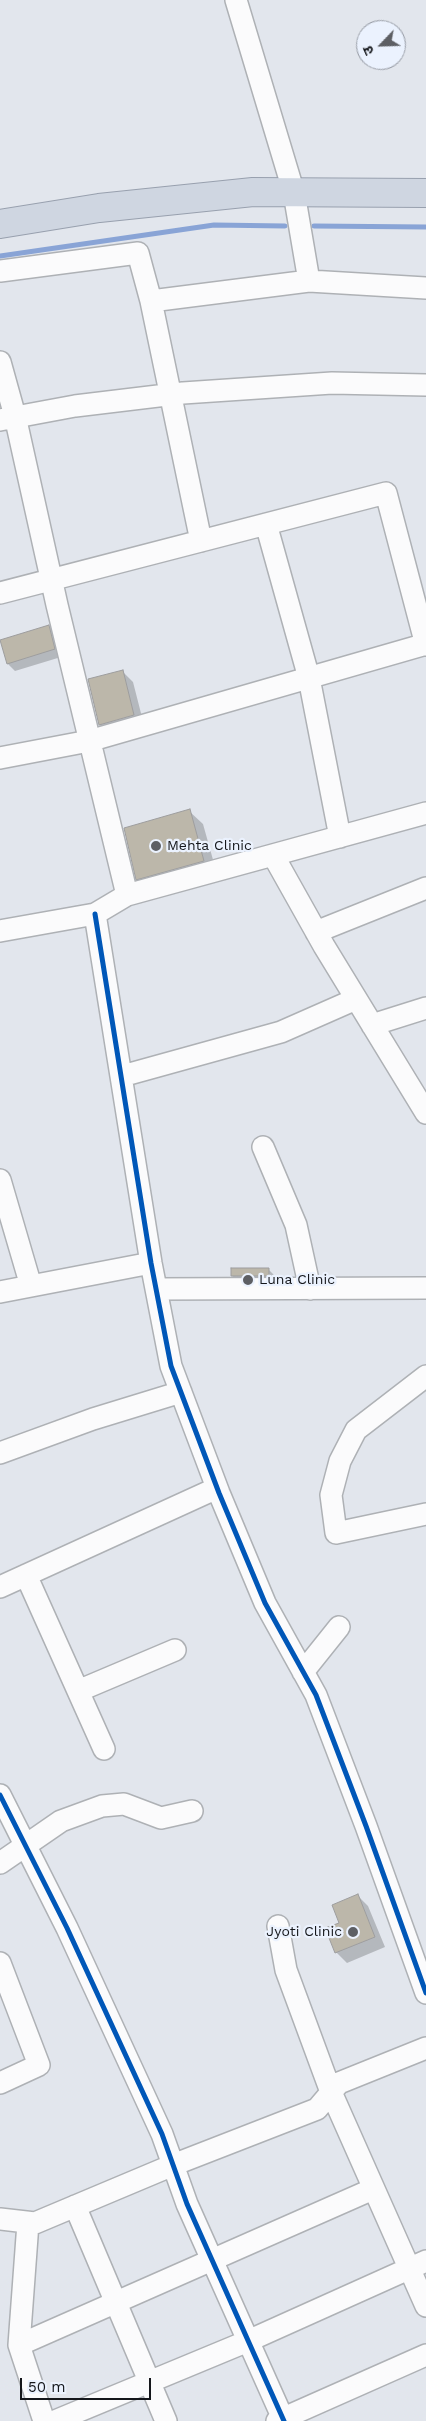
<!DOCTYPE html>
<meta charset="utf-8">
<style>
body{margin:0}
#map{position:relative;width:426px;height:2421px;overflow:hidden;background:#e2e6ed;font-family:"Work Sans","Noto Sans Devanagari",sans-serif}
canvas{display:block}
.north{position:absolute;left:356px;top:20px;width:50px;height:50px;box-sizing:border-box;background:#ebf2fe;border:1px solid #959aa3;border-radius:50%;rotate:246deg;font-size:14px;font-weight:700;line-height:20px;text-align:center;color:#15171b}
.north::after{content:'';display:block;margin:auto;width:18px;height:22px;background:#5d5f64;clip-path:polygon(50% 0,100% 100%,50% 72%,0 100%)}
.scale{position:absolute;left:20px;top:2378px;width:131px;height:22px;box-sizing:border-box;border:2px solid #15171b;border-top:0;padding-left:6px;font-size:15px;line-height:18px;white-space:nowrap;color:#15171b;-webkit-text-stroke:4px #ebf2fe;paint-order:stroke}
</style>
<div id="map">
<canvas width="426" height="2421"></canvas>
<div class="north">उ</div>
<div class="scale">50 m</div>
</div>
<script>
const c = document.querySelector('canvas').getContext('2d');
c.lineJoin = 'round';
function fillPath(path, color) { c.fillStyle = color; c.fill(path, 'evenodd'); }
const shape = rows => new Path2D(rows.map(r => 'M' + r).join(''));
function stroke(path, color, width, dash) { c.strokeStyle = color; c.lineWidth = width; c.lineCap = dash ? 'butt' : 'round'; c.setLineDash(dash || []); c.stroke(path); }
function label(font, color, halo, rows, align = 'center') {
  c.font = font + ' "Work Sans",sans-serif'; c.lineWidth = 4.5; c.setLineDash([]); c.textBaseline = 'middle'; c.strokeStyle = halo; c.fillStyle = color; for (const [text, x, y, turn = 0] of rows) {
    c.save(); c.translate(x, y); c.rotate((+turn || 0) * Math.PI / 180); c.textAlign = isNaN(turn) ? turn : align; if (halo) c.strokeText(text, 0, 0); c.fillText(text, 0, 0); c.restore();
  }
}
fillPath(shape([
 [49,626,56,633,61,657,15,671,8,664],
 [122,671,133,682,144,725,111,735,100,725],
 [189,811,203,824,217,874,151,892,137,879],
 [268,1269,276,1277,276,1283,240,1283,232,1276],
 [358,1896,368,1906,385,1947,347,1963,336,1952,341,1924]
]), '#0003');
stroke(shape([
 [314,226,426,227],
 [0,256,214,225,285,226]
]), '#89a4d6', 5);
const building = shape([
 [49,625,55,649,7,664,0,640,49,625],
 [123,670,134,715,99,725,88,679,123,670],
 [190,809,204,861,136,880,124,828,190,809],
 [231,1268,269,1268,269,1276,231,1276,231,1268],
 [358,1894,375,1937,335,1953,325,1928,339,1923,332,1905,358,1894]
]);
fillPath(building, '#bcb7aa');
stroke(building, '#9d9d9e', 1);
const street = shape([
 [236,0,294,193,309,281],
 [0,271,138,253,151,301,201,541],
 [151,301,309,281,426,288],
 [0,362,15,416,57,605,127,895],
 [0,420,75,406,183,393,332,383,426,385],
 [266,524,309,678,340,837],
 [0,593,386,493,426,645],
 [0,758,89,741,426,644],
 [273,855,324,946,426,1113],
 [95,914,151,1263,171,1366,219,1493,265,1603,316,1695,366,1826,426,1993],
 [0,931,95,914,127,895,426,813],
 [316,932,426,888],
 [372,1025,426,1008],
 [122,1076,281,1032,356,999],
 [263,1147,296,1225,310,1289],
 [0,1180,31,1286],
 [156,1289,426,1288],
 [0,1292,151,1263],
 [426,1376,356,1430,340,1461,331,1495,336,1533,426,1514],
 [0,1453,93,1419,181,1392],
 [26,1575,104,1749],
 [0,1587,217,1488],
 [303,1672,339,1627],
 [78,1691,175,1650],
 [0,1795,67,1928,162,2134,187,2204,284,2421],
 [0,1863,61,1821,102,1806,124,1804,161,1818,192,1811],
 [278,1926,286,1970,331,2092,426,2306],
 [0,1963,39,2065,0,2083],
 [75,2206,166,2421],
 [0,2219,35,2223,173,2165,317,2109,339,2083,426,2048],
 [28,2223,19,2345,44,2421],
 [19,2345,373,2189],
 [55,2421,248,2341,426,2261],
 [277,2421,426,2355]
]);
const highway = shape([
 [0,224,99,208,253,192,426,193]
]);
stroke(street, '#aeb1b5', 24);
stroke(highway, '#98a0ae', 30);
stroke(street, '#fbfbfc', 21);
stroke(highway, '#cfd6e1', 28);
stroke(shape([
 [95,914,151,1263,171,1366,219,1493,265,1603,316,1695,366,1826,426,1993],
 [0,1795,67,1928,162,2134,187,2204,284,2421]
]), '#0057b8', 5);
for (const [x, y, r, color] of [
 [156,846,6,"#5d5f64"],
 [248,1280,6,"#5d5f64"],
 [353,1932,6,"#5d5f64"]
]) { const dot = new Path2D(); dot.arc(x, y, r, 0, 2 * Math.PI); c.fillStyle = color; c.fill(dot); stroke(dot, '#ebf2fe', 2); }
label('14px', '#15171b', '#ebf2fe', [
 ["Mehta Clinic",167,846],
 ["Luna Clinic",259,1280],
 ["Jyoti Clinic",342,1932,"right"]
], 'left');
</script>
